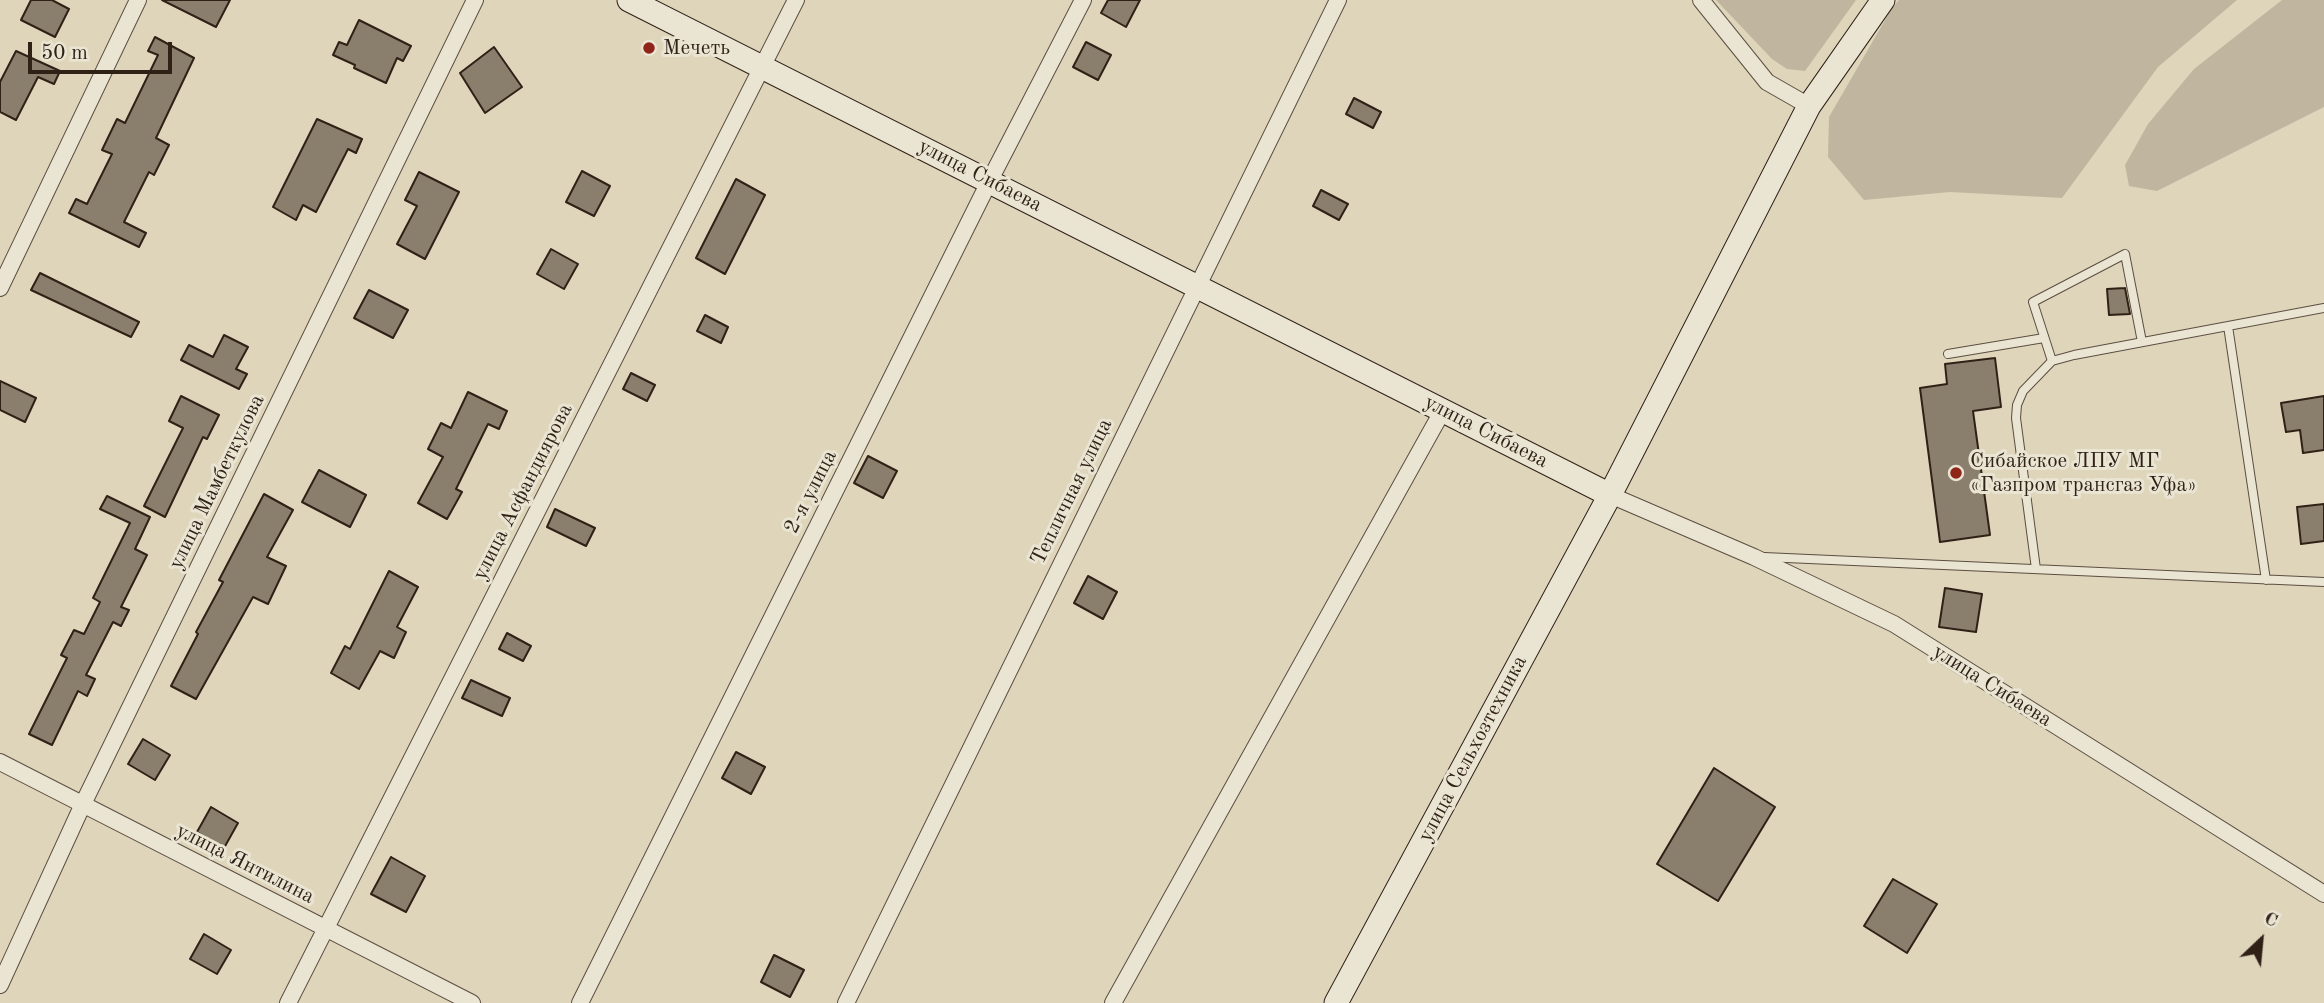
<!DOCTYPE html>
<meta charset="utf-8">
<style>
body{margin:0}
#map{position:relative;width:2324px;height:1003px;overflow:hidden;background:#ded5bb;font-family:"Old Standard TT",serif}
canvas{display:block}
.north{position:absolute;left:2226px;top:905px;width:70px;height:70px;-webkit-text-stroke:5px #eae4d3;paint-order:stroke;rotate:26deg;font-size:19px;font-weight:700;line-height:28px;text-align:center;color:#302117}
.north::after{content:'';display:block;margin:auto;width:24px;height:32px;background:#302117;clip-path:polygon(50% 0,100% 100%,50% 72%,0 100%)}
.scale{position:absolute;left:28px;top:42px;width:144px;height:32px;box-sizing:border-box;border:4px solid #302117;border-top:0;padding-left:9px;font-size:21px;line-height:24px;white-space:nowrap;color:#302117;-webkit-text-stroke:5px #eae4d3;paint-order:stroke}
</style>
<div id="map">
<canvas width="2324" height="1003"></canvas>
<div class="north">С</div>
<div class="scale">50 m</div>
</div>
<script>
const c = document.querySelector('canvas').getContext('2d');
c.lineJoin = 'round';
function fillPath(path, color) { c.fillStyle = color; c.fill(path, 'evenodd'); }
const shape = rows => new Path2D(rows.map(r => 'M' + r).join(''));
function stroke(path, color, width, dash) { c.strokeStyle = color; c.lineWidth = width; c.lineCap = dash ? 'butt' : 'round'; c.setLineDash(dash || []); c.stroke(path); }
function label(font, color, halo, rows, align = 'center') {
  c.font = font + ' "Old Standard TT",serif'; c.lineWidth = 6; c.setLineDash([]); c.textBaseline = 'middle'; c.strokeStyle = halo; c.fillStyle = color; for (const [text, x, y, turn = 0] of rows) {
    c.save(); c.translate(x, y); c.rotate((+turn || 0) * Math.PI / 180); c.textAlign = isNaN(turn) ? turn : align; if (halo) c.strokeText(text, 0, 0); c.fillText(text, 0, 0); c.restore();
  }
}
fillPath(shape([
 [1716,0,1856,0,1805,71,1787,69,1772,59],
 [1899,0,2237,0,2158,67,2062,198,1950,192,1864,200,1828,157,1829,117,1892,8],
 [2282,0,2324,0,2324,107,2157,191,2129,186,2125,165,2148,124,2194,69]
]), '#c0b69f');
const building = shape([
 [31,0,52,0,69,9,55,37,21,20,31,0],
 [162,0,230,0,216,27,162,0],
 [1108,0,1140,0,1126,27,1101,13,1108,0],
 [359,20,411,46,403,61,397,58,386,83,354,68,355,65,333,55,339,42,347,45,359,20],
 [155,37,194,58,156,138,169,145,154,175,149,172,124,222,146,233,139,247,69,213,76,199,87,204,112,154,102,150,117,119,125,123,158,55,148,51,155,37],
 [1086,42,1111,55,1098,80,1073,67,1086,42],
 [494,47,522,87,485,113,460,73,494,47],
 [16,51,60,71,54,84,38,77,16,120,0,112,0,82,16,51],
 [1354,98,1381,112,1373,128,1346,114,1354,98],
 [317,119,362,139,356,153,348,149,316,212,303,205,296,220,273,207,317,119],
 [582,171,610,186,594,216,566,202,582,171],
 [419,172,459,192,425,259,397,244,417,206,405,200,419,172],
 [736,179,765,195,725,274,696,258,736,179],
 [1321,190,1348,204,1339,220,1313,206,1321,190],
 [551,249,578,264,564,289,537,274,551,249],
 [40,273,139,322,131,337,31,290,40,273],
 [2125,288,2130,314,2109,315,2107,289,2125,288],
 [369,290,408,310,393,338,354,318,369,290],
 [705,315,728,327,721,343,697,331,705,315],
 [224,335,248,347,236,369,247,374,239,389,181,360,189,345,213,357,224,335],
 [1995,358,2001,407,1973,411,1990,535,1940,542,1920,388,1947,384,1945,364,1995,358],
 [631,373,655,385,647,401,623,389,631,373],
 [0,381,36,398,25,422,0,410,0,381],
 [468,392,507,411,499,429,488,424,456,489,462,492,447,519,418,503,443,457,428,449,441,423,451,428,468,392],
 [181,396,219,415,207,439,203,437,165,517,144,506,183,428,169,421,181,396],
 [2324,396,2324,450,2303,453,2300,430,2286,432,2281,403,2324,396],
 [868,456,897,471,883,498,854,483,868,456],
 [319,470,366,495,350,527,302,502,319,470],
 [264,494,293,510,267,557,286,566,268,604,253,597,196,699,171,686,198,634,196,632,223,582,219,580,264,494],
 [107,496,150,517,135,549,147,555,121,607,129,610,121,626,113,622,86,675,95,679,87,696,78,691,52,745,29,734,67,658,61,655,74,630,84,634,100,602,93,598,130,523,100,509,107,496],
 [2324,504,2324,541,2301,544,2297,507,2324,504],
 [555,509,595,528,586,546,547,527,555,509],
 [389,571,418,587,397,627,406,632,394,658,380,651,359,689,331,673,345,646,350,649,389,571],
 [1088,576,1117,592,1103,619,1074,603,1088,576],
 [1945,588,1982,594,1976,632,1939,627,1945,588],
 [507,633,531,646,523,661,499,649,507,633],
 [471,680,510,698,502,716,462,698,471,680],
 [143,739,170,755,155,780,128,764,143,739],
 [736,752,765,767,751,794,722,778,736,752],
 [1714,768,1775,807,1718,901,1657,864,1714,768],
 [211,807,238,823,224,848,197,832,211,807],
 [391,857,425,876,406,912,371,894,391,857],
 [1893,879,1937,904,1907,953,1864,926,1893,879],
 [204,934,231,950,217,974,190,959,204,934],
 [774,955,804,970,790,997,761,982,774,955]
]);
fillPath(building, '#8a7f6c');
stroke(building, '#302117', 2);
const lane = shape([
 [2228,326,2266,580],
 [1948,354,2044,338],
 [2052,361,2033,302,2125,254,2142,342],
 [1764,557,2324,582],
 [2036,569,2016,418,2017,405,2023,391,2052,361,2074,355,2324,308]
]);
const street = shape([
 [1701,0,1767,82,1809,106],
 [0,288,138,0],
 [1610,495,1754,557,1894,624,2324,894],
 [0,762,472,1003],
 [0,985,83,804,475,0],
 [288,1003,796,0],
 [580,1003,990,180,1083,0],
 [846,1003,1338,0],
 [1113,1003,1443,410]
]);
const secondary = shape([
 [629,0,1610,495],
 [1336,1003,1610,495,1809,106,1883,0]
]);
stroke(lane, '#5c4e40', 10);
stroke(street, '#5c4e40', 18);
stroke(secondary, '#302117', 25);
stroke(lane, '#eae4d3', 8);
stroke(street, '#eae4d3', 16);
stroke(secondary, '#eae4d3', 23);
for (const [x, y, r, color] of [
 [649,48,7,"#8f2418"],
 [1956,473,7,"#8f2418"]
]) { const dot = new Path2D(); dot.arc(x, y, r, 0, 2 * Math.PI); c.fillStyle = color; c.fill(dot); stroke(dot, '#eae4d3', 2.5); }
label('21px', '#302117', '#eae4d3', [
 ["Мечеть",663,48],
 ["Сибайское ЛПУ МГ",1970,461],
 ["«Газпром трансгаз Уфа»",1970,485]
], 'left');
label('21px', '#302117', '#eae4d3', [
 ["улица Сибаева",980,176,27],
 ["улица Сибаева",1486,432,27],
 ["улица Мамбеткулова",217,482,-64],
 ["улица Асфандиярова",523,492,-63],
 ["2-я улица",811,492,-63],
 ["Тепличная улица",1072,492,-64],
 ["улица Сибаева",1992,686,32],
 ["улица Сельхозтехника",1473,749,-62],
 ["улица Янтилина",245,864,27]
]);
</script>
